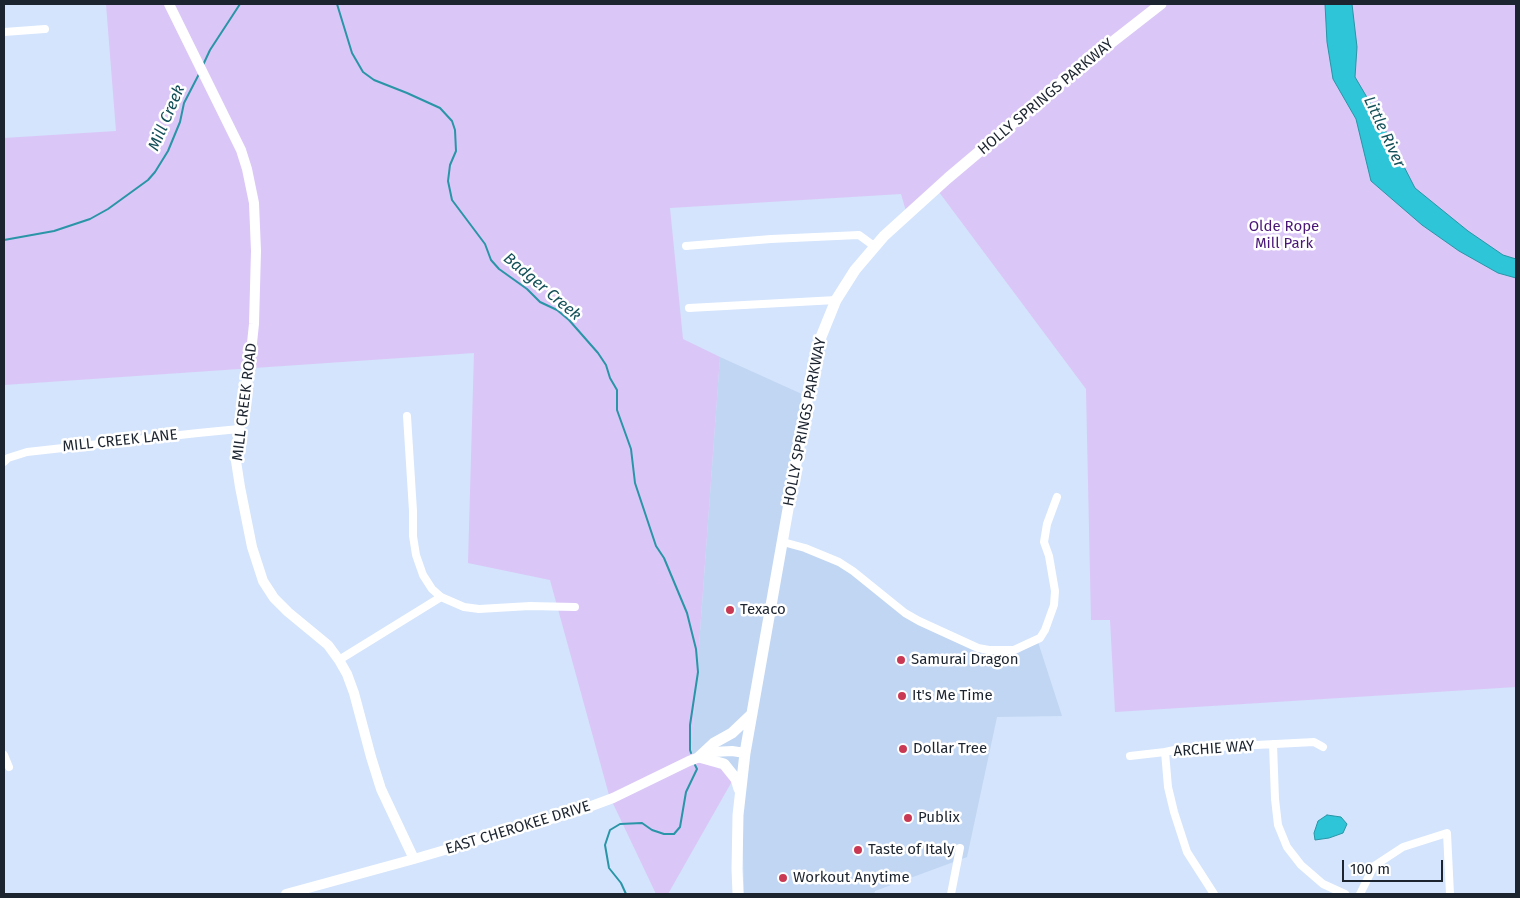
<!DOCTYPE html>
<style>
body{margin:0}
#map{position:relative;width:1520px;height:898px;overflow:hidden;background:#d3e4fc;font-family:"Fira Sans",sans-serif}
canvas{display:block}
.frame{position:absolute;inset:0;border:5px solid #1c242f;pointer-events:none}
.scale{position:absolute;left:1342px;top:860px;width:101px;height:22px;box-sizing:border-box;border:2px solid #1c242f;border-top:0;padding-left:6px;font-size:15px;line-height:18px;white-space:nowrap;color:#1c242f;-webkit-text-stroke:4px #fff;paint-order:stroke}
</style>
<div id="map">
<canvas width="1520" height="898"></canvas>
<div class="frame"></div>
<div class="scale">100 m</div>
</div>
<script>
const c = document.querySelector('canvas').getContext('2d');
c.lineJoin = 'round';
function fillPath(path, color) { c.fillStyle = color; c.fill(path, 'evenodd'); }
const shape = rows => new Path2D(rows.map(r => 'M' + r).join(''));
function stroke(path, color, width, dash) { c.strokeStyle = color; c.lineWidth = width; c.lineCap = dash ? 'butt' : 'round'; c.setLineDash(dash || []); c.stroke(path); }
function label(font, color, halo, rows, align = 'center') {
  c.font = font + ' "Fira Sans",sans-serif'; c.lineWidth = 5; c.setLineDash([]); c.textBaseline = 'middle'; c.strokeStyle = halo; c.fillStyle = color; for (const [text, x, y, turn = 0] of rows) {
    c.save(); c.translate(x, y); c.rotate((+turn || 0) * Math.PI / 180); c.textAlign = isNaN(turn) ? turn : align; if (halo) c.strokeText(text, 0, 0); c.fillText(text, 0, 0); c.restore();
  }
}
fillPath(shape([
 [720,357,804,395,780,538,806,546,864,582,939,633,996,653,1018,653,1038,642,1062,716,997,717,967,857,875,891,874,894,744,894,741,779,691,756]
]), '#c1d6f2');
fillPath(shape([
 [106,4,1516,4,1516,687,1115,712,1110,620,1091,620,1086,389,939,192,906,211,901,194,670,208,683,339,720,357,691,755,735,776,668,894,656,894,609,795,550,580,468,563,474,353,4,385,4,138,116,131]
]), '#dac6f7');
const water = shape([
 [1325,4,1352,4,1357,47,1355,77,1378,116,1415,188,1468,231,1503,255,1516,259,1516,278,1498,273,1459,251,1422,225,1371,181,1356,119,1333,79,1327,42,1325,4],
 [1327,815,1341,817,1347,824,1343,833,1329,838,1315,840,1314,833,1318,821,1327,815]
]);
fillPath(water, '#2ec5d9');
stroke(water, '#2995a6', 1);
stroke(shape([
 [337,4,352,53,363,72,374,80,407,93,440,108,452,121,455,130,456,151,450,165,448,181,452,200,485,244,491,260,499,269,527,289,540,302,557,310,569,320,598,353,606,365,610,378,617,390,617,410,631,449,635,483,656,546,664,558,687,613,696,649,698,672,690,725,690,750,691,753],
 [203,65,210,50,240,4],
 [4,240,54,231,90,219,108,209,148,180,155,172,168,151,180,122,184,103,199,74],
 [626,894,621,883,609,868,605,845,610,830,620,824,642,823,652,830,664,834,674,834,680,827,686,792,697,769,695,765]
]), '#2995a6', 2);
stroke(shape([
 [4,32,45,29],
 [686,246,771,239,859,235,874,246],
 [689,308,836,300],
 [407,416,413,511,413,536,416,555,423,575,432,589,441,597],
 [4,462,8,458,27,452,198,433,239,429],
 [783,542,805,548,839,562,853,571,905,613,919,621,978,648,989,650,1014,650,1040,638,1045,630,1054,605,1055,591,1049,556,1044,542,1047,524,1057,497],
 [339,660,441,597,464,607,479,609,530,606,575,607],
 [1273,744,1275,799,1278,825,1287,847,1301,865,1323,884,1345,894],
 [4,755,9,767],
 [1130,756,1165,752],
 [951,894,960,848],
 [1214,894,1187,852,1174,812,1168,787,1165,752,1179,749,1314,742,1323,747],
 [1360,894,1374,866,1403,847,1447,833,1450,894]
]), '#fff', 8);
stroke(shape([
 [169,4,241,150,247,169,254,203,256,251,254,324,250,362,243,407,239,429,236,461,240,487,252,547,263,581,274,598,288,612,328,645,339,660,347,674,354,693,371,757,381,789,414,859],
 [286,894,414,859,578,811,613,798,689,761,713,752,732,751,745,753]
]), '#fff', 10);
stroke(shape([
 [699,757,714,743,732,733,752,714],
 [699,757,724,764,736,779,739,789],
 [738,894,737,869,738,815,745,753,812,373,821,337,836,300,855,270,884,236,948,178,1070,75,1161,4]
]), '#fff', 11);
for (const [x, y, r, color] of [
 [730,610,5,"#c93953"],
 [901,660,5,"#c93953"],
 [902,696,5,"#c93953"],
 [903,749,5,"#c93953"],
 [908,818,5,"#c93953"],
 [858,850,5,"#c93953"],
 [783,878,5,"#c93953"]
]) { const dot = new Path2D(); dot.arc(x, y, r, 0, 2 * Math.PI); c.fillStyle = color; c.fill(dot); stroke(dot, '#fff', 2); }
label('15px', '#1c242f', '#fff', [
 ["HOLLY SPRINGS PARKWAY",1046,97,-40],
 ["MILL CREEK ROAD",245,402,-83],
 ["HOLLY SPRINGS PARKWAY",805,422,-79],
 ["MILL CREEK LANE",120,441,-6],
 ["ARCHIE WAY",1214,749,-4],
 ["EAST CHEROKEE DRIVE",518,828,-17]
]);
label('15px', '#4a1777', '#fff', [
 ["Olde Rope",1284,227],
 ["Mill Park",1284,244]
]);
label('15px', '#1c242f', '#fff', [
 ["Texaco",740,610],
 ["Samurai Dragon",911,660],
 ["It's Me Time",912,696],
 ["Dollar Tree",913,749],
 ["Publix",918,818],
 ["Taste of Italy",868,850],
 ["Workout Anytime",793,878]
], 'left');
label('italic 16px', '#145059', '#fff', [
 ["Mill Creek",167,118,-67],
 ["Little River",1384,132,65],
 ["Badger Creek",542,287,40]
]);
</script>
